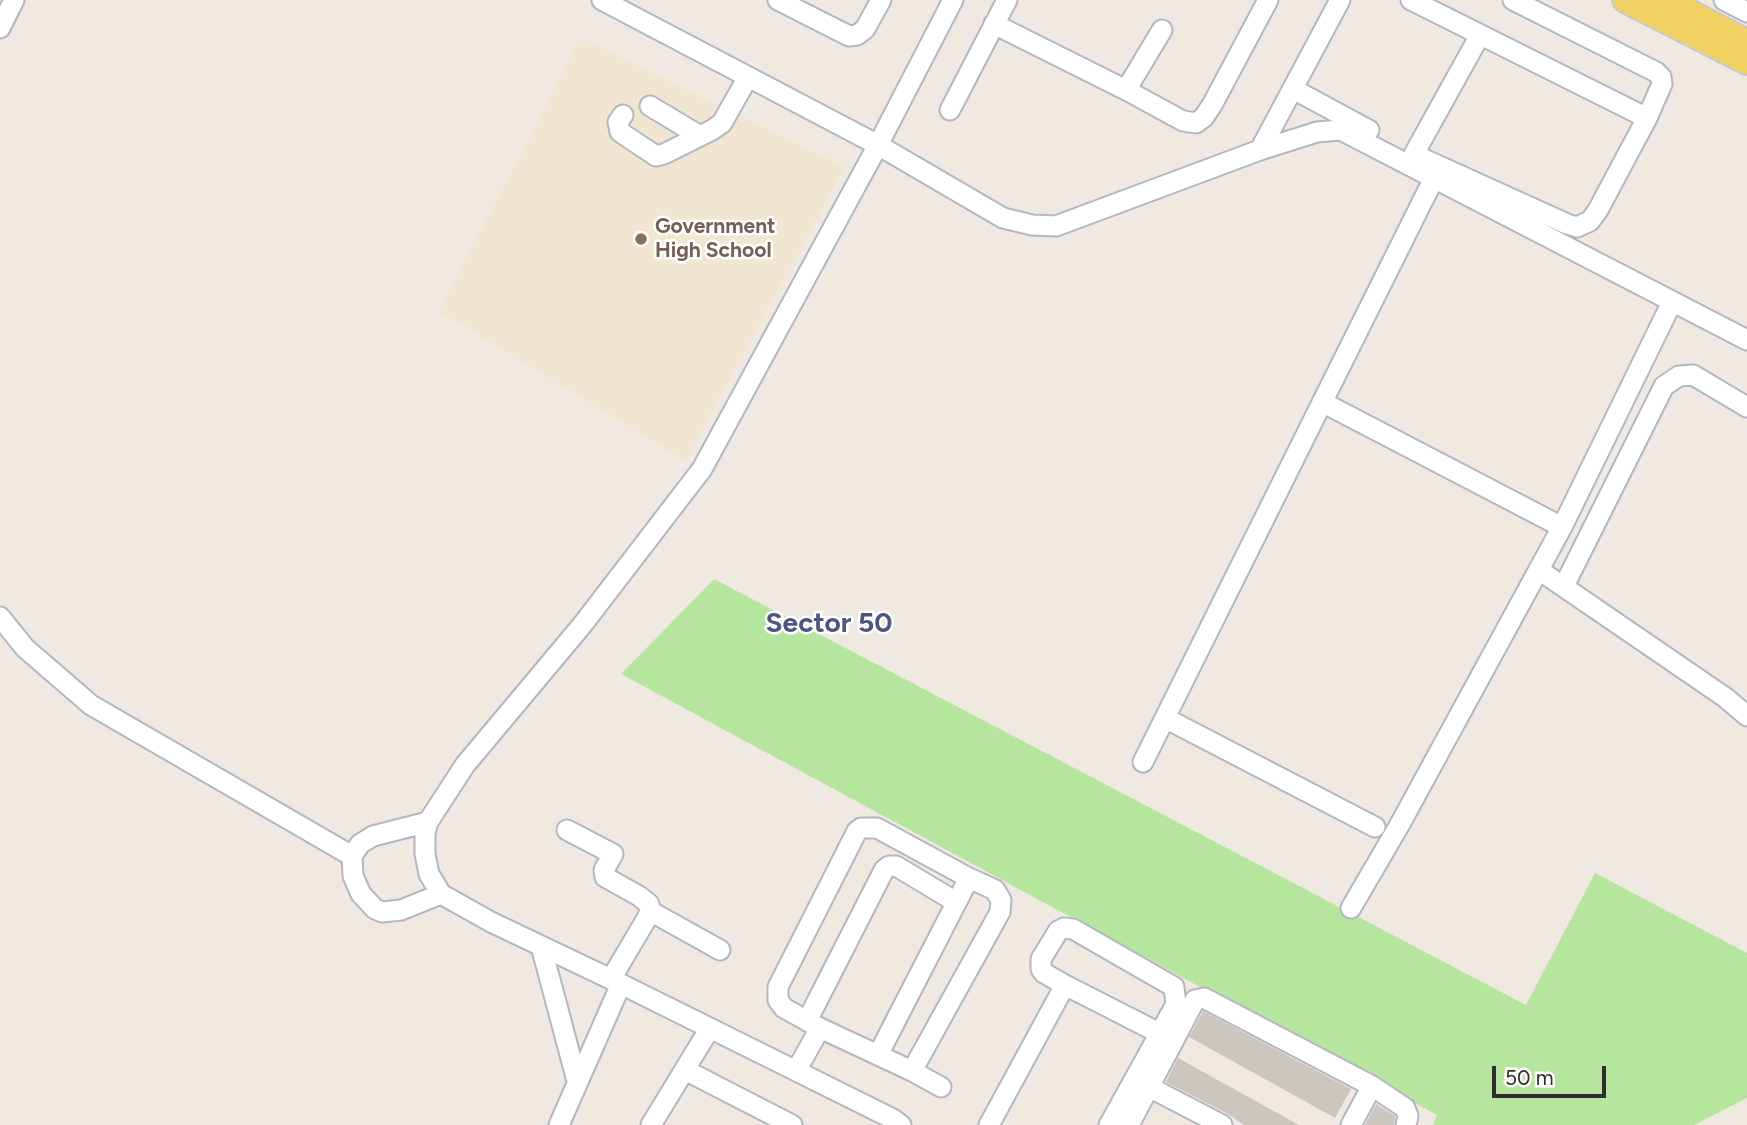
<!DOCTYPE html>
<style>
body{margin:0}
#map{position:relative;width:1747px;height:1125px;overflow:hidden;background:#efe9e1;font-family:Figtree,sans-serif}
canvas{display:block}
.scale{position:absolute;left:1492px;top:1066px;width:114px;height:32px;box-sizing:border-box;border:4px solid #2e2e2e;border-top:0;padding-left:9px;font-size:21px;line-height:24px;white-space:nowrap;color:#2e2e2e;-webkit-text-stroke:5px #fff;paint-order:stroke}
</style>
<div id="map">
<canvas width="1747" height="1125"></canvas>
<div class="scale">50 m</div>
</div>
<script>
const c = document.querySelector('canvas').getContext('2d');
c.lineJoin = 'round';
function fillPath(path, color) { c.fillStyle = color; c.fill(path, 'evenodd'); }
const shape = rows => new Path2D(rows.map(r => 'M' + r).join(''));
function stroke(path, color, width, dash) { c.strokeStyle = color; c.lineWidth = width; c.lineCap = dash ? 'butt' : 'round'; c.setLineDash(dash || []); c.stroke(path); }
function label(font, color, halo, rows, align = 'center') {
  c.font = font + ' Figtree,sans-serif'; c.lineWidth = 5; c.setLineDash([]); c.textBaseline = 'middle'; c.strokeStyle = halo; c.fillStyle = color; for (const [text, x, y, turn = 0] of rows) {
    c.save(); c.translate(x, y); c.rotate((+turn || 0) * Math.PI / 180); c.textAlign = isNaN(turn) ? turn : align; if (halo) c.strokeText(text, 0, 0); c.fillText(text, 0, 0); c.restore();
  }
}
fillPath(shape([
 [581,37,845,167,685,461,439,311]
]), '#f0e6d1');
fillPath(shape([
 [714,579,1526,1005,1595,873,1747,953,1747,1098,1694,1125,1433,1125,1437,1115,621,674]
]), '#b6e59e');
fillPath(shape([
 [1203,1011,1351,1089,1335,1118,1189,1037],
 [1178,1058,1299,1125,1244,1125,1228,1114,1166,1082],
 [1376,1104,1395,1116,1394,1125,1365,1125]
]), '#cbc7bf');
const minor = shape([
 [602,0,878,145,1003,218,1032,225,1056,226,1260,150,1317,132,1341,130,1747,340],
 [778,0,849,36,857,35,865,29,881,0],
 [1411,0,1647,118],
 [1724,0,1747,12],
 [994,24,1126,90,1183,121,1196,123,1204,117,1212,105,1268,0],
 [0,28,14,0],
 [1293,89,1369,130],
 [1126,90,1162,30],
 [650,106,700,136],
 [950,110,1007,0],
 [623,115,618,122,620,132,656,156,664,154,712,130,722,123,748,77],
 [1260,150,1340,0],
 [1414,154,1480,35],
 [1417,156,1567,224,1577,227,1590,221,1598,210,1647,118,1662,84,1661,77,1656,72,1513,0],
 [1322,402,1562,527],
 [1539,570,1726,698,1747,716],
 [1564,586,1664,386,1679,376,1693,375,1747,407],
 [0,617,25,648,91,705,352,856],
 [1165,718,1375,827],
 [1143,762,1434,178],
 [428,822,373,836,360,844,352,856,353,876,361,894,375,909,382,912,401,910,441,894],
 [567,830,613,854,604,870,605,877,639,896,649,904,650,911,647,918,611,979],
 [1351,908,1400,824,1562,527,1672,302],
 [650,911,720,950],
 [541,946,577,1081],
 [1065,985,1159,1033],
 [807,1021,884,870,889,866,896,866,956,902],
 [820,1028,784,1008,778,1000,778,987,857,831,861,828,877,828,969,878],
 [878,1055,969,878,995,890,1001,900,1000,912,912,1071],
 [685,1070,792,1125],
 [796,1071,820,1028,912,1071,941,1087],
 [1149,1087,1222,1125],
 [559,1125,621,984],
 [651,1125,710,1028],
 [901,1125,893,1119,621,984,491,922,441,894,429,874,425,854,425,833,428,822,465,765,583,624,702,469,878,145,953,0],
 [989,1125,1065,985,1044,973,1041,969,1041,959,1054,938,1058,931,1064,928,1073,929,1174,987,1176,1004,1109,1125],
 [1129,1125,1195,1000,1204,998,1372,1086,1405,1108,1408,1116,1406,1125],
 [1351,1125,1372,1086]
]);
const major = shape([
 [1625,0,1747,62],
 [1666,0,1747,42]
]);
stroke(minor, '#b4b7c1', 23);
stroke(major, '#c9c9c9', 28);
stroke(minor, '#fff', 19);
stroke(major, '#f2d163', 24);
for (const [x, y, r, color] of [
 [641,239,7,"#8d6e63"]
]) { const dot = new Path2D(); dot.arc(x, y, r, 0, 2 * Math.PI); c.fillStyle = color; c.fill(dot); stroke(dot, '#fff', 2.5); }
label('bold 21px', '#785e54', '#fff', [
 ["Government",655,227],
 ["High School",655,251]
], 'left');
label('bold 28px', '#4d5680', '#fff', [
 ["Sector 50",829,624]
]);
</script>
